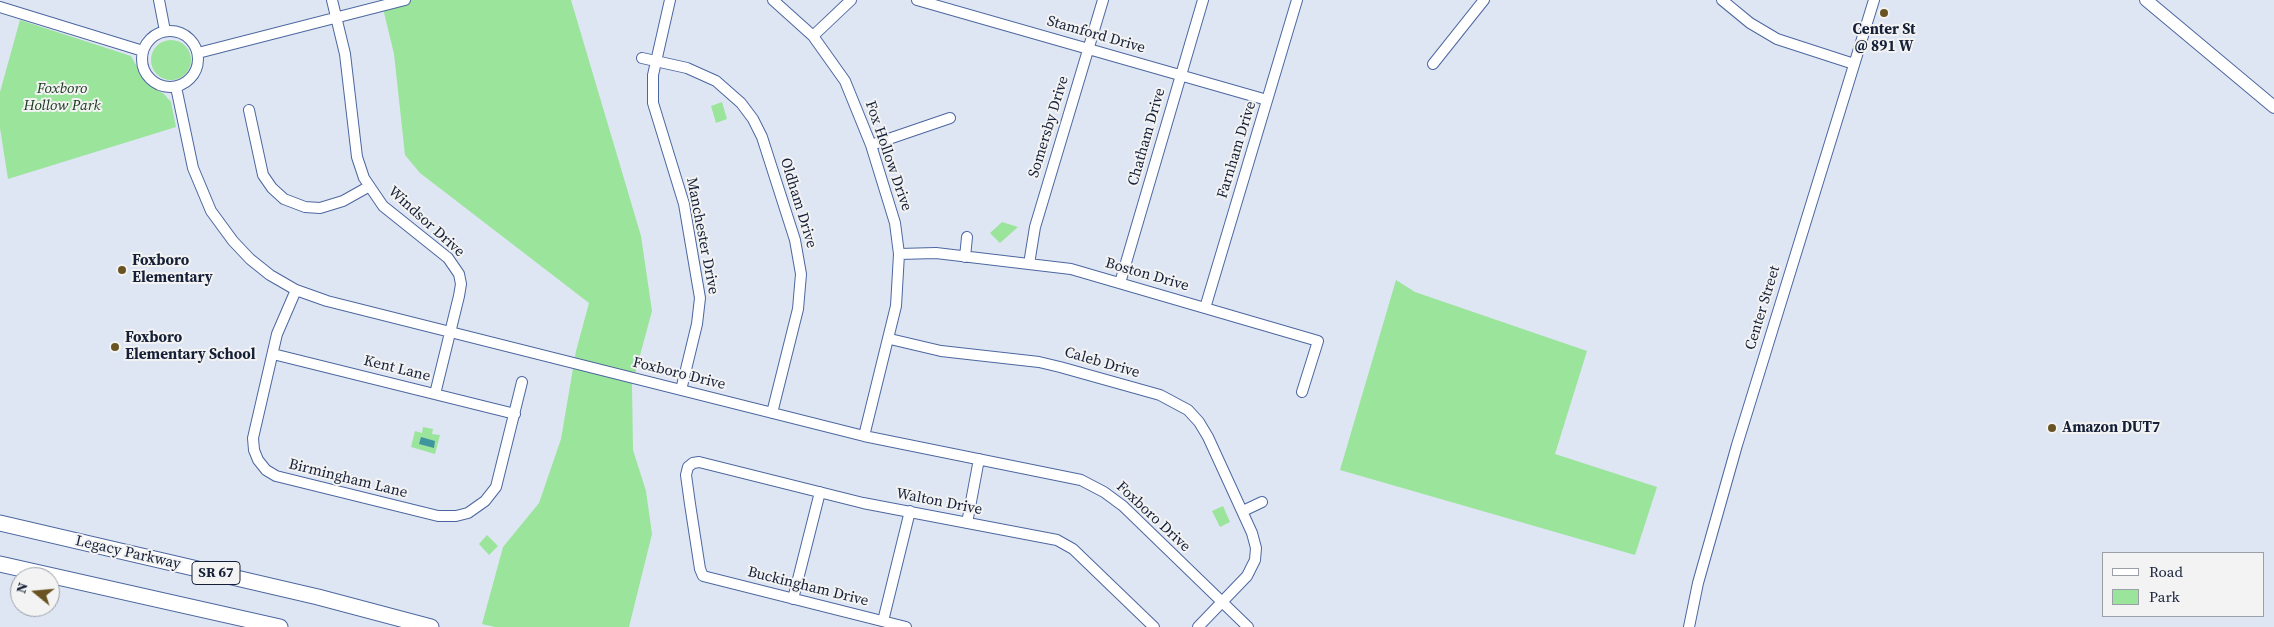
<!DOCTYPE html>
<style>
body{margin:0}
#map{position:relative;width:2274px;height:627px;overflow:hidden;background:#dfe6f3;font-family:"Source Serif 4",serif}
canvas{display:block}
.legend{position:absolute;left:2102px;top:552px;width:162px;height:65px;box-sizing:border-box;background:#f3f3f3;border:1px solid #9a9fa8;margin:0;padding:6px 9px;list-style:none;font-size:15px;color:#152038}
.legend li{display:flex;align-items:center;gap:10px;height:25px}
.legend b{width:25px;border:1px solid #9a9fa8}
.north{position:absolute;left:10px;top:567px;width:50px;height:50px;box-sizing:border-box;background:#f3f3f3;border:1px solid #9a9fa8;border-radius:50%;rotate:287deg;font-size:14px;font-weight:700;line-height:20px;text-align:center;color:#152038}
.north::after{content:'';display:block;margin:auto;width:18px;height:22px;background:#695322;clip-path:polygon(50% 0,100% 100%,50% 72%,0 100%)}
</style>
<div id="map">
<canvas width="2274" height="627"></canvas>
<ul class="legend">
<li><b style="height:6px;background:#fff"></b>Road</li>
<li><b style="height:14px;background:#9ae49b"></b>Park</li>
</ul>
<div class="north">N</div>
</div>
<script>
const c = document.querySelector('canvas').getContext('2d');
c.lineJoin = 'round';
function fillPath(path, color) { c.fillStyle = color; c.fill(path, 'evenodd'); }
const shape = rows => new Path2D(rows.map(r => 'M' + r).join(''));
function stroke(path, color, width, dash) { c.strokeStyle = color; c.lineWidth = width; c.lineCap = dash ? 'butt' : 'round'; c.setLineDash(dash || []); c.stroke(path); }
function label(font, color, halo, rows, align = 'center') {
  c.font = font + ' "Source Serif 4",serif'; c.lineWidth = 4; c.setLineDash([]); c.textBaseline = 'middle'; c.strokeStyle = halo; c.fillStyle = color; for (const [text, x, y, turn = 0] of rows) {
    c.save(); c.translate(x, y); c.rotate((+turn || 0) * Math.PI / 180); c.textAlign = isNaN(turn) ? turn : align; if (halo) c.strokeText(text, 0, 0); c.fillText(text, 0, 0); c.restore();
  }
}
fillPath(shape([
 [381,0,571,0,641,236,652,311,632,385,633,450,646,491,652,534,629,627,495,627,482,624,503,547,539,503,561,439,576,351,589,303,420,173,405,155,394,54],
 [20,20,131,56,146,83,164,94,171,102,176,127,8,179,0,128,0,92],
 '151 60a20 20 0 1 1 40 0a20 20 0 1 1-40 0Z',
 [722,102,727,119,716,123,711,106],
 [1002,222,1018,227,1000,243,990,233],
 [1396,280,1415,292,1587,351,1555,454,1657,487,1635,555,1340,470],
 [423,427,433,429,432,434,440,435,435,454,411,447,415,431,422,433],
 [1223,506,1230,522,1220,527,1212,511],
 [487,535,498,546,489,555,479,544]
]), '#9ae49b');
fillPath(shape([
 [421,437,435,441,434,448,419,444]
]), '#40969f');
const minor = shape([
 [159,0,165,31],
 [332,0,345,54,357,157,364,178,383,206,448,258,459,274,461,284,459,296,435,394],
 [670,0,653,75,653,103,684,204,700,298,697,324,681,390],
 [773,0,813,36,845,81,871,145,895,223,899,254,896,306,864,436],
 [917,0,1267,100],
 [1722,0,1750,23,1777,39,1854,64],
 [0,7,143,51],
 '142 59a28 28 0 1 1 56 0a28 28 0 1 1-56 0Z',
 [813,36,851,0],
 [198,53,405,0],
 [642,58,687,68,716,81,741,103,753,119,762,137,795,240,801,274,798,309,772,413],
 [1433,64,1484,0],
 [176,87,193,168,211,211,233,241,250,259,270,275,296,290,327,301,864,436,1081,480,1104,492,1123,506,1248,627],
 [249,110,263,175,272,188,284,199,305,207,320,208,343,201,368,187],
 [871,145,950,118],
 [899,254,936,253,1071,269,1318,341,1302,392],
 [965,257,967,237],
 [1029,264,1035,227,1103,0],
 [1120,283,1203,0],
 [296,290,277,334,253,438,254,450,258,460,266,470,276,476,438,516,456,516,468,513,485,501,496,487,522,382],
 [1205,308,1297,0],
 [890,339,941,351,1039,362,1060,367,1160,395,1188,410,1199,422,1208,437,1252,533,1256,548,1255,560,1247,576,1198,627],
 [273,354,515,414],
 [1243,511,1262,502],
 [967,523,979,459],
 [793,599,820,492],
 [883,621,910,511],
 [906,627,703,576,700,569,690,504,686,475,688,467,693,463,699,462,863,503,1057,540,1073,549,1154,627],
 [1689,627,1698,583,1737,445,1874,0]
]);
const major = shape([
 [2146,0,2274,107]
]);
const highway = shape([
 [0,523,318,597,431,627],
 [0,564,280,627]
]);
stroke(minor, '#4c67a0', 12);
stroke(major, '#4c67a0', 14);
stroke(highway, '#4c67a0', 17);
stroke(minor, '#fff', 10);
stroke(major, '#fff', 12);
stroke(highway, '#fff', 15);
for (const [x, y, r, color] of [
 [1884,13,5,"#695322"],
 [122,270,5,"#695322"],
 [115,347,5,"#695322"],
 [2052,428,5,"#695322"]
]) { const dot = new Path2D(); dot.arc(x, y, r, 0, 2 * Math.PI); c.fillStyle = color; c.fill(dot); stroke(dot, '#f3f3f3', 2); }
for (const [x, y, w] of [
 [216,573,48]
]) { const box = new Path2D(); box.roundRect(x - w / 2, y - 11.5, w, 23, 4); c.fillStyle = '#f3f3f3'; c.fill(box); stroke(box, '#152038', 1); }
label('bold 14px', '#152038', null, [
 ["SR 67",216,573]
]);
label('bold 15px', '#152038', '#f3f3f3', [
 ["Center St",1884,30,"center"],
 ["@ 891 W",1884,47,"center"],
 ["Foxboro",132,261],
 ["Elementary",132,278],
 ["Foxboro",125,338],
 ["Elementary School",125,355],
 ["Amazon DUT7",2062,428]
], 'left');
label('15px', '#152038', '#f3f3f3', [
 ["Stamford Drive",1096,35,16],
 ["Somersby Drive",1049,127,-73],
 ["Chatham Drive",1147,137,-74],
 ["Farnham Drive",1237,150,-73],
 ["Fox Hollow Drive",888,156,71],
 ["Oldham Drive",798,203,73],
 ["Windsor Drive",426,222,42],
 ["Manchester Drive",702,236,79],
 ["Boston Drive",1147,275,16],
 ["Center Street",1763,308,-73],
 ["Caleb Drive",1102,363,16],
 ["Kent Lane",397,369,14],
 ["Foxboro Drive",679,374,14],
 ["Birmingham Lane",348,479,14],
 ["Walton Drive",939,502,11],
 ["Foxboro Drive",1153,517,43],
 ["Legacy Parkway",128,553,13],
 ["Buckingham Drive",808,587,14]
]);
label('italic 15px', '#153617', '#f3f3f3', [
 ["Foxboro",62,89],
 ["Hollow Park",62,106]
]);
</script>
